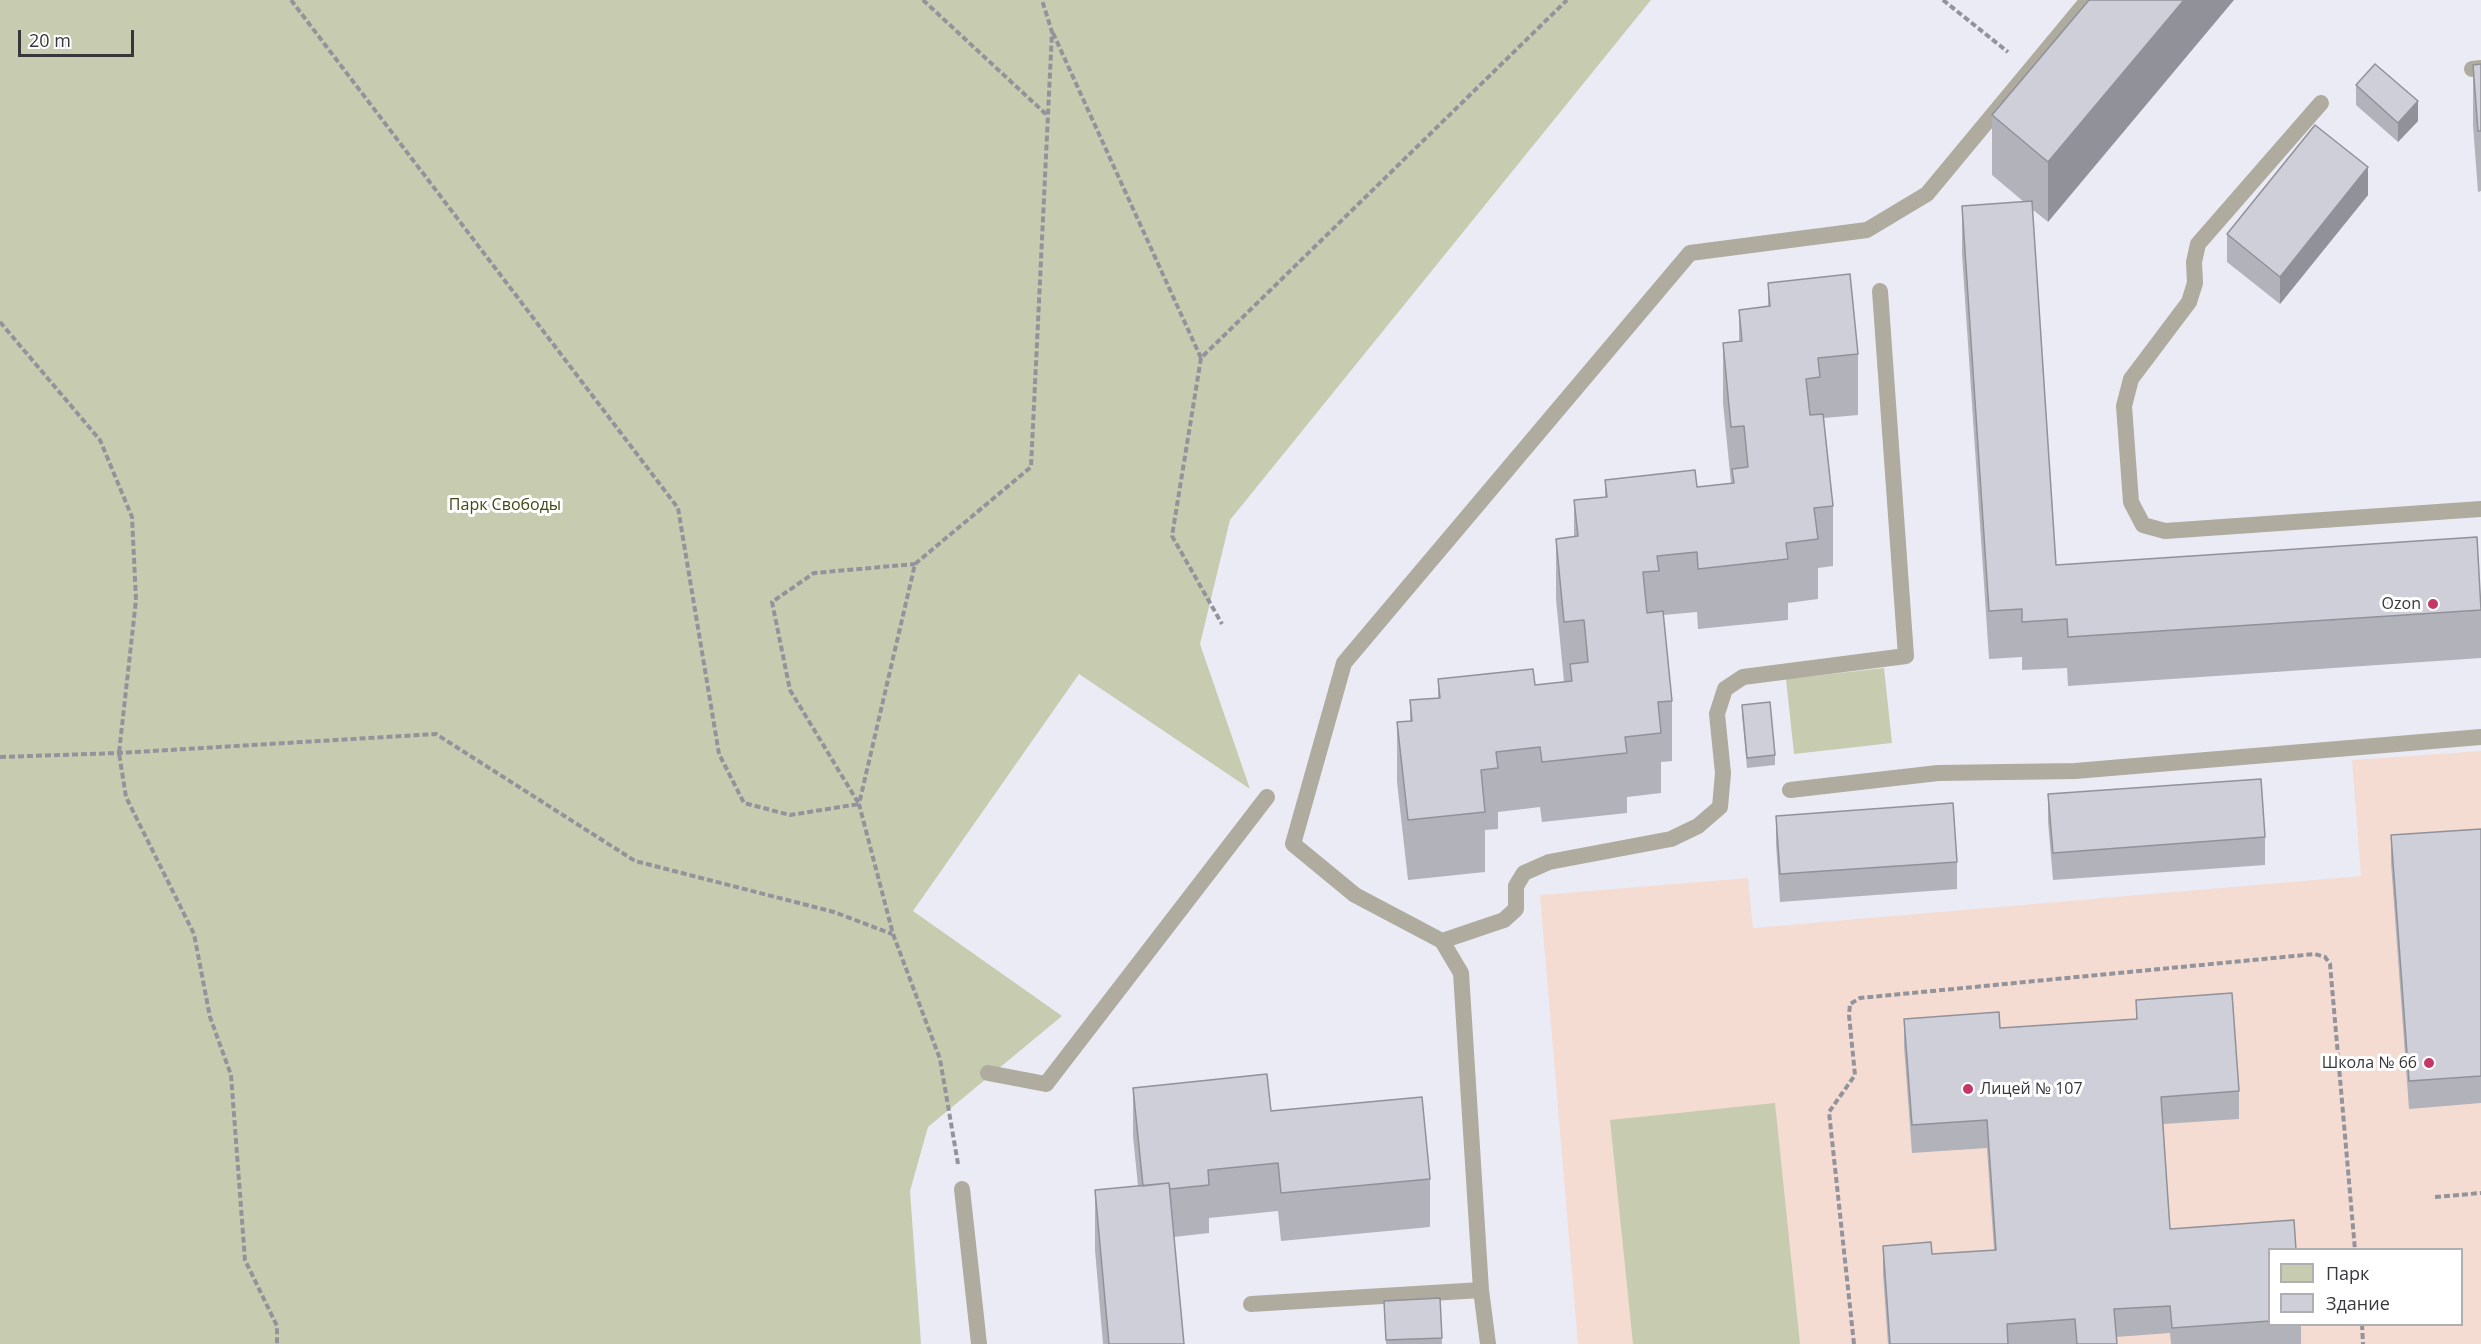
<!DOCTYPE html>
<meta charset="utf-8">
<style>
body{margin:0}
#map{position:relative;width:2481px;height:1344px;overflow:hidden;background:#ebebf6;font-family:"Open Sans",sans-serif}
canvas{display:block}
.legend{position:absolute;left:2268px;top:1248px;width:195px;height:78px;box-sizing:border-box;background:#fff;border:2px solid #afafb1;margin:0;padding:8px 10px;list-style:none;font-size:18px;color:#38383c}
.legend li{display:flex;align-items:center;gap:12px;height:30px}
.legend b{width:30px;border:2px solid #afafb1}
.scale{position:absolute;left:18px;top:30px;width:116px;height:27px;box-sizing:border-box;border:3px solid #38383c;border-top:0;padding-left:8px;font-size:18px;line-height:21px;white-space:nowrap;color:#38383c;-webkit-text-stroke:4px #fff;paint-order:stroke}
</style>
<div id="map">
<canvas width="2481" height="1344"></canvas>
<ul class="legend">
<li><b style="height:16px;background:#c7ccb0"></b>Парк</li>
<li><b style="height:16px;background:#cfcfda"></b>Здание</li>
</ul>
<div class="scale">20 m</div>
</div>
<script>
const c = document.querySelector('canvas').getContext('2d');
c.lineJoin = 'round';
function fillPath(path, color) { c.fillStyle = color; c.fill(path, 'evenodd'); }
const shape = rows => new Path2D(rows.map(r => 'M' + r).join(''));
function stroke(path, color, width, dash) { c.strokeStyle = color; c.lineWidth = width; c.lineCap = dash ? 'butt' : 'round'; c.setLineDash(dash || []); c.stroke(path); }
function label(font, color, halo, rows, align = 'center') {
  c.font = font + ' "Open Sans",sans-serif'; c.lineWidth = 6; c.setLineDash([]); c.textBaseline = 'middle'; c.strokeStyle = halo; c.fillStyle = color; for (const [text, x, y, turn = 0] of rows) {
    c.save(); c.translate(x, y); c.rotate((+turn || 0) * Math.PI / 180); c.textAlign = isNaN(turn) ? turn : align; if (halo) c.strokeText(text, 0, 0); c.fillText(text, 0, 0); c.restore();
  }
}
fillPath(shape([
 [2481,751,2481,1344,1578,1344,1540,895,1748,878,1753,928,2361,876,2352,760],
 [2270,1250,2462,1250,2462,1324,2270,1324]
]), '#f4dcd2');
fillPath(shape([
 [0,0,1651,0,1230,520,1200,644,1250,789,1079,674,913,911,1062,1016,928,1127,910,1191,921,1344,0,1344],
 [1884,668,1892,743,1794,754,1786,679],
 [1775,1103,1800,1344,1633,1344,1610,1120]
]), '#c7ccb0');
stroke(shape([
 [291,0,678,508,719,754,744,803,790,815,859,804,790,690,772,602,814,573,915,564],
 [923,0,1048,116],
 [1943,0,2008,52],
 [1053,33,1201,358,1567,0],
 [0,322,100,440,132,517,136,600,119,753,126,797,194,934,210,1017,231,1075,245,1260,277,1326,277,1344],
 [1201,358,1172,536,1222,624],
 [0,757,119,753,436,734,635,861,834,912,892,934],
 [958,1164,940,1059,893,934,859,804,915,564,1031,467,1052,32,1042,0],
 [2435,1197,2481,1193],
 [2362,1324,2363,1344],
 [1854,1344,1829,1112,1855,1075,1849,1015,1850,1004,1860,998,2315,954,2325,957,2330,964,2355,1250]
]), '#93939b', 4, [6, 3]);
stroke(shape([
 [2472,69,2481,68],
 [2321,103,2198,244,2194,262,2195,283,2189,302,2131,379,2124,406,2131,502,2143,525,2165,531,2481,509],
 [1790,790,1938,773,2075,771,2481,737],
 [1442,941,1504,920,1516,909,1516,886,1524,873,1549,862,1671,839,1698,826,1720,807,1723,773,1717,714,1725,689,1743,677,1906,656,1880,291],
 [988,1073,1046,1084,1267,797],
 [962,1189,979,1344],
 [1251,1304,1481,1290],
 [1488,1344,1481,1290,1461,973,1442,941,1355,895,1293,844,1344,663,1690,253,1867,230,1927,194,2088,0]
]), '#afab9e', 16);
fillPath(shape([
 [2089,0,2048,222,2032,209,2056,565,2481,602,2481,658,2068,686,2067,668,2022,670,2022,657,1989,659,1962,254,1962,206,2024,202,1992,175,1992,115],
 [2481,64,2481,191,2478,192,2473,125,2473,65],
 [2356,85,2418,121,2398,142,2356,105],
 [2368,195,2280,304,2227,262,2227,234],
 [1768,283,1858,354,1858,415,1824,418,1833,506,1833,566,1818,568,1818,599,1788,603,1788,620,1698,629,1697,612,1663,615,1672,701,1672,761,1661,762,1661,793,1627,797,1627,813,1542,822,1540,807,1498,812,1498,829,1485,830,1485,872,1408,880,1397,782,1397,722,1410,721,1410,700,1438,698,1438,679,1535,685,1564,682,1556,599,1556,539,1574,537,1574,500,1605,497,1605,480,1697,487,1731,483,1723,403,1723,343,1739,341,1739,310,1768,307],
 [1742,705,1775,755,1775,765,1747,768,1742,714],
 [2048,794,2265,837,2265,865,2053,880,2048,822],
 [1776,816,1957,862,1957,889,1780,902,1776,844],
 [2481,829,2481,1103,2409,1109,2391,863,2391,835],
 [2136,1000,2239,1091,2239,1119,2163,1124,2170,1229,2270,1250,2270,1324,2301,1324,2301,1344,2171,1344,2170,1333,2116,1337,2117,1344,1888,1344,1883,1274,1883,1246,1932,1254,1994,1250,1987,1148,1912,1153,1904,1046,1904,1019,2000,1028,2136,1019],
 [1133,1088,1271,1111,1430,1179,1430,1227,1281,1241,1278,1211,1209,1218,1209,1233,1174,1237,1184,1344,1103,1344,1095,1250,1095,1190,1138,1186,1133,1136],
 [1440,1298,1442,1344,1386,1344,1384,1301]
]), '#b2b2bb');
fillPath(shape([
 [2184,0,2234,0,2048,222,2048,162],
 [2418,101,2418,121,2398,142,2398,123],
 [2368,167,2368,195,2280,304,2280,277]
]), '#919199');
const building = shape([
 [2089,0,2184,0,2048,162,1992,115,2089,0],
 [2375,64,2418,101,2398,123,2356,85,2375,64],
 [2481,64,2481,131,2478,131,2473,65,2481,64],
 [2315,125,2368,167,2280,277,2227,234,2315,125],
 [2032,201,2056,565,2477,537,2481,610,2068,637,2067,619,2022,622,2022,609,1989,611,1962,206,2032,201],
 [1850,274,1858,354,1818,358,1820,377,1806,379,1810,415,1823,414,1833,506,1814,508,1818,539,1786,543,1788,559,1698,569,1697,552,1657,556,1659,571,1643,572,1647,613,1663,611,1672,701,1658,702,1661,733,1625,737,1627,753,1542,762,1540,747,1496,752,1498,768,1481,770,1485,812,1408,820,1397,722,1412,721,1410,700,1440,698,1438,679,1533,669,1535,685,1572,681,1570,664,1588,662,1584,620,1564,622,1556,539,1578,536,1574,500,1607,497,1605,480,1695,470,1697,487,1734,483,1732,469,1748,467,1744,426,1731,427,1723,343,1742,341,1739,310,1770,306,1768,283,1850,274],
 [1770,702,1775,755,1747,758,1742,705,1770,702],
 [2261,779,2265,837,2053,853,2048,794,2261,779],
 [1953,803,1957,862,1780,874,1776,816,1953,803],
 [2481,829,2481,1076,2409,1081,2391,835,2481,829],
 [2232,993,2239,1091,2161,1097,2170,1229,2294,1220,2296,1250,2270,1250,2270,1321,2172,1328,2170,1306,2114,1309,2117,1344,2077,1344,2075,1319,2007,1324,2008,1344,1890,1344,1883,1246,1931,1242,1932,1254,1996,1250,1987,1120,1912,1125,1904,1019,1999,1012,2000,1028,2137,1019,2136,1000,2232,993],
 [1267,1074,1271,1111,1422,1097,1430,1179,1281,1193,1278,1163,1208,1170,1209,1185,1170,1189,1169,1183,1143,1186,1133,1088,1267,1074],
 [1169,1183,1184,1344,1109,1344,1095,1190,1169,1183],
 [1440,1298,1442,1338,1386,1340,1384,1301,1440,1298]
]);
fillPath(building, '#cfcfda');
stroke(building, '#919199', 1.5);
for (const [x, y, r, color] of [
 [2433,604,6,"#c43767"],
 [2429,1063,6,"#c43767"],
 [1968,1089,6,"#c43767"]
]) { const dot = new Path2D(); dot.arc(x, y, r, 0, 2 * Math.PI); c.fillStyle = color; c.fill(dot); stroke(dot, '#fff', 2); }
label('16px', '#434916', '#fff', [
 ["Парк Свободы",505,505]
]);
label('16px', '#38383c', '#fff', [
 ["Ozon",2421,604],
 ["Школа № 66",2417,1063],
 ["Лицей № 107",1980,1089,"left"]
], 'right');
</script>
